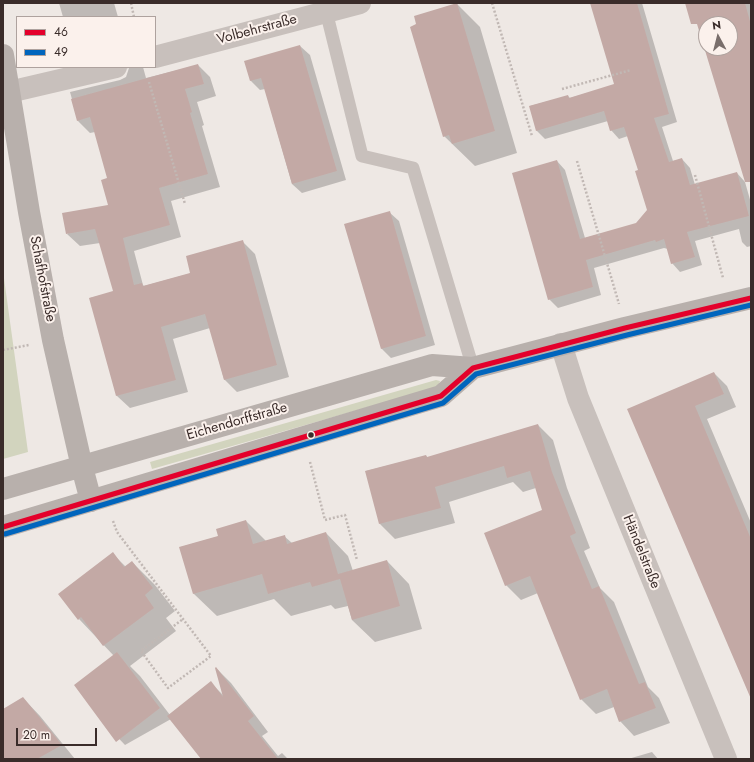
<!DOCTYPE html>
<meta charset="utf-8">
<style>
body{margin:0}
#map{position:relative;width:754px;height:762px;overflow:hidden;background:#eee8e4;font-family:Jost,sans-serif}
canvas{display:block}
.frame{position:absolute;inset:0;border:4px solid #3a2c2a;pointer-events:none}
.legend{position:absolute;left:16px;top:16px;width:140px;height:52px;box-sizing:border-box;background:#fbf1ec;border:1px solid #aea29e;margin:0;padding:5px 7px;list-style:none;font-size:12px;color:#3a2c2a}
.legend li{display:flex;align-items:center;gap:8px;height:20px}
.legend b{width:20px;border:1px solid #aea29e}
.north{position:absolute;left:698px;top:16px;width:40px;height:40px;box-sizing:border-box;background:#fbf1ec;border:1px solid #aea29e;border-radius:50%;rotate:353deg;font-size:11px;font-weight:700;line-height:16px;text-align:center;color:#3a2c2a}
.north::after{content:'';display:block;margin:auto;width:14px;height:18px;background:#796e6b;clip-path:polygon(50% 0,100% 100%,50% 72%,0 100%)}
.scale{position:absolute;left:16px;top:728px;width:81px;height:18px;box-sizing:border-box;border:2px solid #3a2c2a;border-top:0;padding-left:5px;font-size:12px;line-height:14px;white-space:nowrap;color:#3a2c2a;-webkit-text-stroke:3px #fbf1ec;paint-order:stroke}
</style>
<div id="map">
<canvas width="754" height="762"></canvas>
<div class="frame"></div>
<ul class="legend">
<li><b style="height:5px;background:#e4002b"></b>46</li>
<li><b style="height:5px;background:#0065bd"></b>49</li>
</ul>
<div class="north">N</div>
<div class="scale">20 m</div>
</div>
<script>
const c = document.querySelector('canvas').getContext('2d');
c.lineJoin = 'round';
function fillPath(path, color) { c.fillStyle = color; c.fill(path, 'evenodd'); }
const shape = rows => new Path2D(rows.map(r => 'M' + r).join(''));
function stroke(path, color, width, dash) { c.strokeStyle = color; c.lineWidth = width; c.lineCap = dash ? 'butt' : 'round'; c.setLineDash(dash || []); c.stroke(path); }
function label(font, color, halo, rows, align = 'center') {
  c.font = font + ' Jost,sans-serif'; c.lineWidth = 4; c.setLineDash([]); c.textBaseline = 'middle'; c.strokeStyle = halo; c.fillStyle = color; for (const [text, x, y, turn = 0] of rows) {
    c.save(); c.translate(x, y); c.rotate((+turn || 0) * Math.PI / 180); c.textAlign = isNaN(turn) ? turn : align; if (halo) c.strokeText(text, 0, 0); c.fillText(text, 0, 0); c.restore();
  }
}
fillPath(shape([
 [3,271,28,452,3,459],
 [436,380,440,381,438,387,152,469,150,462]
]), '#d2d4be');
fillPath(shape([
 [59,3,114,3,118,17,63,17],
 [591,3,642,3,677,122,662,127,673,161,682,159,690,168,695,185,737,173,745,182,751,203,751,246,747,247,742,242,739,229,695,241,702,265,680,272,672,263,668,249,664,248,594,268,601,295,558,308,549,299,557,161,565,170,585,238,636,224,648,210,639,171,628,136,619,139,611,130,608,121,545,139,537,131,530,106,568,96,570,98,615,85],
 [686,3,751,4,751,167,739,158,697,18],
 [706,24,730,24,730,48,706,48],
 [457,4,480,27,517,153,475,166,444,136],
 [300,46,310,55,346,180,302,193,292,184,265,89,260,90,251,81,246,62],
 [198,65,210,77,216,96,197,102,204,125,202,126,220,187,171,201,181,237,134,251,143,285,144,286,192,273,242,241,255,254,289,377,237,392,224,379,210,328,173,339,188,392,130,408,117,396,90,298,114,292,100,243,80,246,67,234,110,206,108,179,95,132,90,133,78,121,70,92,120,80,126,77,129,68,75,79,63,67,143,67,146,78],
 [389,212,399,221,435,345,391,358,382,349,345,225],
 [714,373,727,386,736,407,707,419,751,523,751,685,629,409],
 [538,425,553,440,567,488,590,548,584,551,600,588,614,602,648,687,659,698,670,723,634,736,620,721,614,707,596,714,581,699,538,593,521,600,506,585,543,510,536,488,523,492,513,482,449,502,455,523,395,539,380,524,366,471,426,456,428,458],
 [246,521,266,541,284,536,292,543,326,533,348,556,353,571,387,561,409,584,422,629,375,642,352,620,348,606,335,609,331,605,291,616,274,599,217,616,194,594,181,547,220,536],
 [113,554,126,567,132,562,155,585,175,611,166,618,176,631,130,666,140,676,170,715,211,683,224,696,216,668,231,683,268,732,262,736,278,756,282,753,288,759,202,759,171,719,125,745,103,722,114,656,79,619],
 [23,698,40,716,75,759,3,759,3,710],
 [652,752,658,759,628,759]
]), '#0003');
fillPath(shape([
 [457,3,495,131,452,144,449,135,443,137,410,27,416,24,414,16],
 [590,3,637,3,669,114,654,118,669,162,682,158,690,185,737,172,749,216,687,232,695,257,671,264,664,239,656,242,655,240,586,260,593,287,548,300,512,173,557,160,580,239,636,223,647,210,635,171,638,170,624,127,610,131,604,111,536,131,529,106,568,95,569,98,614,84],
 [685,3,745,3,751,25,751,182,745,182,697,24,691,24],
 [706,24,730,24,730,48,706,48],
 [300,45,337,171,292,184,261,78,250,81,244,61],
 [198,64,204,84,185,89,192,112,190,113,208,174,159,188,170,225,123,238,134,285,142,283,143,286,190,273,186,256,243,240,277,365,224,380,205,314,161,327,176,380,116,396,89,298,113,291,95,229,66,234,62,213,108,205,101,180,107,178,90,117,77,121,71,99],
 [390,211,426,336,381,349,344,224],
 [714,372,724,394,695,406,751,539,751,699,627,409],
 [538,424,552,472,576,533,570,536,592,589,599,586,639,684,645,682,656,708,619,722,607,689,580,700,530,576,505,586,484,533,542,510,530,471,507,478,504,466,435,487,441,508,379,524,365,471,426,455,427,457],
 [246,520,253,544,285,535,287,544,326,532,338,574,387,560,400,606,352,620,340,579,312,587,310,582,268,594,262,574,193,594,179,547,218,536,216,529],
 [113,552,124,567,132,561,153,588,145,595,154,608,103,646,81,617,78,620,58,594],
 [117,652,160,708,116,742,74,685],
 [216,667,254,716,248,721,278,759,201,759,167,716,211,681,223,697,215,668],
 [23,697,62,745,37,759,3,759,3,709]
]), '#c3a9a5');
stroke(shape([
 [131,3,134,17],
 [492,3,532,136],
 [149,82,185,204],
 [562,89,631,70],
 [577,161,619,304],
 [695,175,723,278],
 [3,350,29,345],
 [310,462,325,520,345,515,357,560],
 [113,521,117,532,183,619,211,656,168,688,141,651,183,619]
]), '#c1b8b4', 2.5, [2, 2]);
stroke(shape([
 [326,11,362,156,413,168,473,368]
]), '#c8c0bc', 13);
stroke(shape([
 [155,57,360,3],
 [9,92,116,67],
 [561,344,578,398,726,759]
]), '#c8c0bc', 22);
stroke(shape([
 [3,55,29,212,53,340,82,467,91,501],
 [3,489,432,365,473,368,625,328,751,298],
 [3,527,441,396,473,368]
]), '#b8b0ac', 22);
stroke(shape([
 [3,527,441,396,473,368,625,328,751,298]
]), '#e4002b', 5);
stroke(shape([
 [5,534,443,403,476,374,627,335,751,305]
]), '#0065bd', 5);
for (const [x, y, r, color] of [
 [311,435,3.5,"#3a2c2a"]
]) { const dot = new Path2D(); dot.arc(x, y, r, 0, 2 * Math.PI); c.fillStyle = color; c.fill(dot); stroke(dot, '#fbf1ec', 1.5); }
label('14px', '#3a2c2a', '#fbf1ec', [
 ["Volbehrstraße",257,30,-15],
 ["Schafhofstraße",42,279,79],
 ["Eichendorffstraße",237,422,-16],
 ["Händelstraße",641,552,68]
]);
</script>
